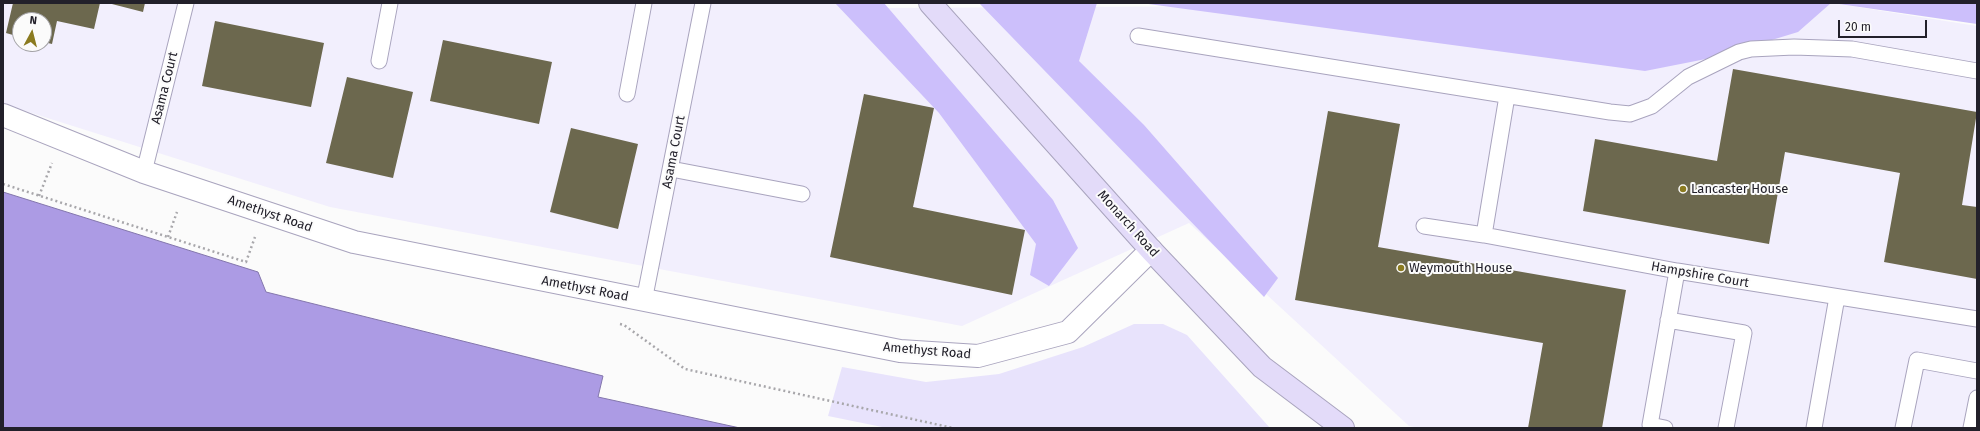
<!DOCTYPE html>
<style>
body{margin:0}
#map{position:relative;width:1980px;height:431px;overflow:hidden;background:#fbfbfb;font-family:"Fira Sans",sans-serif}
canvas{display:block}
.frame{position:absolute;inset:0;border:4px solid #22202a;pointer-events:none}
.north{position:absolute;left:12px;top:12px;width:40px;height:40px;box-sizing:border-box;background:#fbfbfb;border:1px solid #a4a3a7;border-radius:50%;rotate:7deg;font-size:11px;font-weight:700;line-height:16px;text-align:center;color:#22202a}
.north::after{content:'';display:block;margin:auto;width:14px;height:18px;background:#8b7b20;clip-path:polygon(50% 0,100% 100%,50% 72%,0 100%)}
.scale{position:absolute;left:1838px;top:20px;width:89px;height:18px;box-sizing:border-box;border:2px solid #22202a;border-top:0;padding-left:5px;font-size:12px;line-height:14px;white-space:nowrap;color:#22202a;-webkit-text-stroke:3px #fbfbfb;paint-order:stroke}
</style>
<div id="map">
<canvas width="1980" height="431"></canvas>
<div class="frame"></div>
<div class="north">N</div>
<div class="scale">20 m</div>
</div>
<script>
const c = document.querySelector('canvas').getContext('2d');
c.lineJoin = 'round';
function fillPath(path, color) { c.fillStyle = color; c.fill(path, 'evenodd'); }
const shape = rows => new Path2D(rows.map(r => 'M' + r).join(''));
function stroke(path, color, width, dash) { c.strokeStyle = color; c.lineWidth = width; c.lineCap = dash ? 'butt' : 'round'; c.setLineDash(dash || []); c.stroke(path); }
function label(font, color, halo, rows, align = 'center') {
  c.font = font + ' "Fira Sans",sans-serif'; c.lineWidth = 4; c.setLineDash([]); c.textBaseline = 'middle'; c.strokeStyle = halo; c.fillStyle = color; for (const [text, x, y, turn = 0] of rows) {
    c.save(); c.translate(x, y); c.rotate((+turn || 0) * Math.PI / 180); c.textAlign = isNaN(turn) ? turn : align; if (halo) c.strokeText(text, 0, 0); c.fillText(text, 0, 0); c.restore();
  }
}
fillPath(shape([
 [3,3,872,3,874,8,1832,3,1977,26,1977,428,1419,428,1409,426,1189,223,962,326,330,207,3,104],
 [20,20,44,20,44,44,20,44]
]), '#f2effd');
fillPath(shape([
 [1134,324,1163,324,1187,335,1270,428,887,428,828,416,842,367,926,382,999,374,1083,347]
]), '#e8e3fc');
fillPath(shape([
 [835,3,884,3,1053,200,1078,248,1049,286,1030,275,1036,244,939,113],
 [979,3,1097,3,1079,61,1144,125,1278,278,1264,297],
 [1141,3,1831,3,1798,32,1716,57,1645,71],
 [1832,3,1977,3,1977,24]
]), '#ccbffb');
const water = shape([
 [3,192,258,272,266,292,603,376,598,397,740,428,3,428,3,192]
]);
fillPath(water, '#ac9be4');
stroke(water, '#8376ac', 1);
fillPath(shape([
 [13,3,100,3,94,29,57,21,52,44,44,42,44,20,20,20,20,37,6,33],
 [108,3,145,3,143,12],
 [215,21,324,43,311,107,202,86],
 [443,40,552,62,539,124,430,101],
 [1733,69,1977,112,1962,205,1977,207,1977,279,1884,262,1900,173,1785,152,1769,244,1583,211,1595,139,1717,161],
 [347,77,413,92,393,178,326,163],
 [864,94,934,108,913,207,1025,230,1012,295,830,257],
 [1328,111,1400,124,1378,247,1626,290,1602,428,1528,428,1543,343,1295,300],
 [571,128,638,144,618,229,550,212]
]), '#6c684e');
const lane = shape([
 [1138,36,1610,112,1630,114,1652,106,1688,77,1739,52,1751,49,1794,47,1852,49,1977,71],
 [379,61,390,3],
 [627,94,644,3],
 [671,169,802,194],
 [144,172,186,3],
 [1424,226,1484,235,1677,271,1977,319],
 [1484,235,1507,96],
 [644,301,703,3],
 [1668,320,1744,333,1726,428],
 [1665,428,1650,425,1677,271],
 [1814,428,1837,297],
 [1903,428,1917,360,1977,371],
 [1971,428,1977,398]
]);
const street = shape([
 [3,115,144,172,354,242,900,351,978,356,1068,332,1151,250]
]);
const secondary = shape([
 [930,3,1151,250,1262,367,1343,428]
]);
stroke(lane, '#a9a4be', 17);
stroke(street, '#a9a4be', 24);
stroke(secondary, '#a9a4be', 24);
stroke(shape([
 [3,184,246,262,255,237],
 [39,196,52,163],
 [168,237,177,212],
 [620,324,624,325,685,369,953,428]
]), '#a8a7ab', 2.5, [2, 3]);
stroke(lane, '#fff', 15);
stroke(street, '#fff', 22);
stroke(secondary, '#e3dbf9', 22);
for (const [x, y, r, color] of [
 [1683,189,4,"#8b7b20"],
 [1401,268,4,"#8b7b20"]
]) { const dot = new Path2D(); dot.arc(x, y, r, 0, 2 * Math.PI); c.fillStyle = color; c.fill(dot); stroke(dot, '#fbfbfb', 1.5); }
label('13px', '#22202a', '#fbfbfb', [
 ["Asama Court",165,88,-76],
 ["Asama Court",674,152,-79],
 ["Amethyst Road",270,214,19],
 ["Monarch Road",1128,224,48],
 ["Hampshire Court",1700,275,10],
 ["Amethyst Road",585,289,11],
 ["Amethyst Road",927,351,5]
]);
label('13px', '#22202a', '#fbfbfb', [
 ["Lancaster House",1691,189],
 ["Weymouth House",1409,268]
], 'left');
</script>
